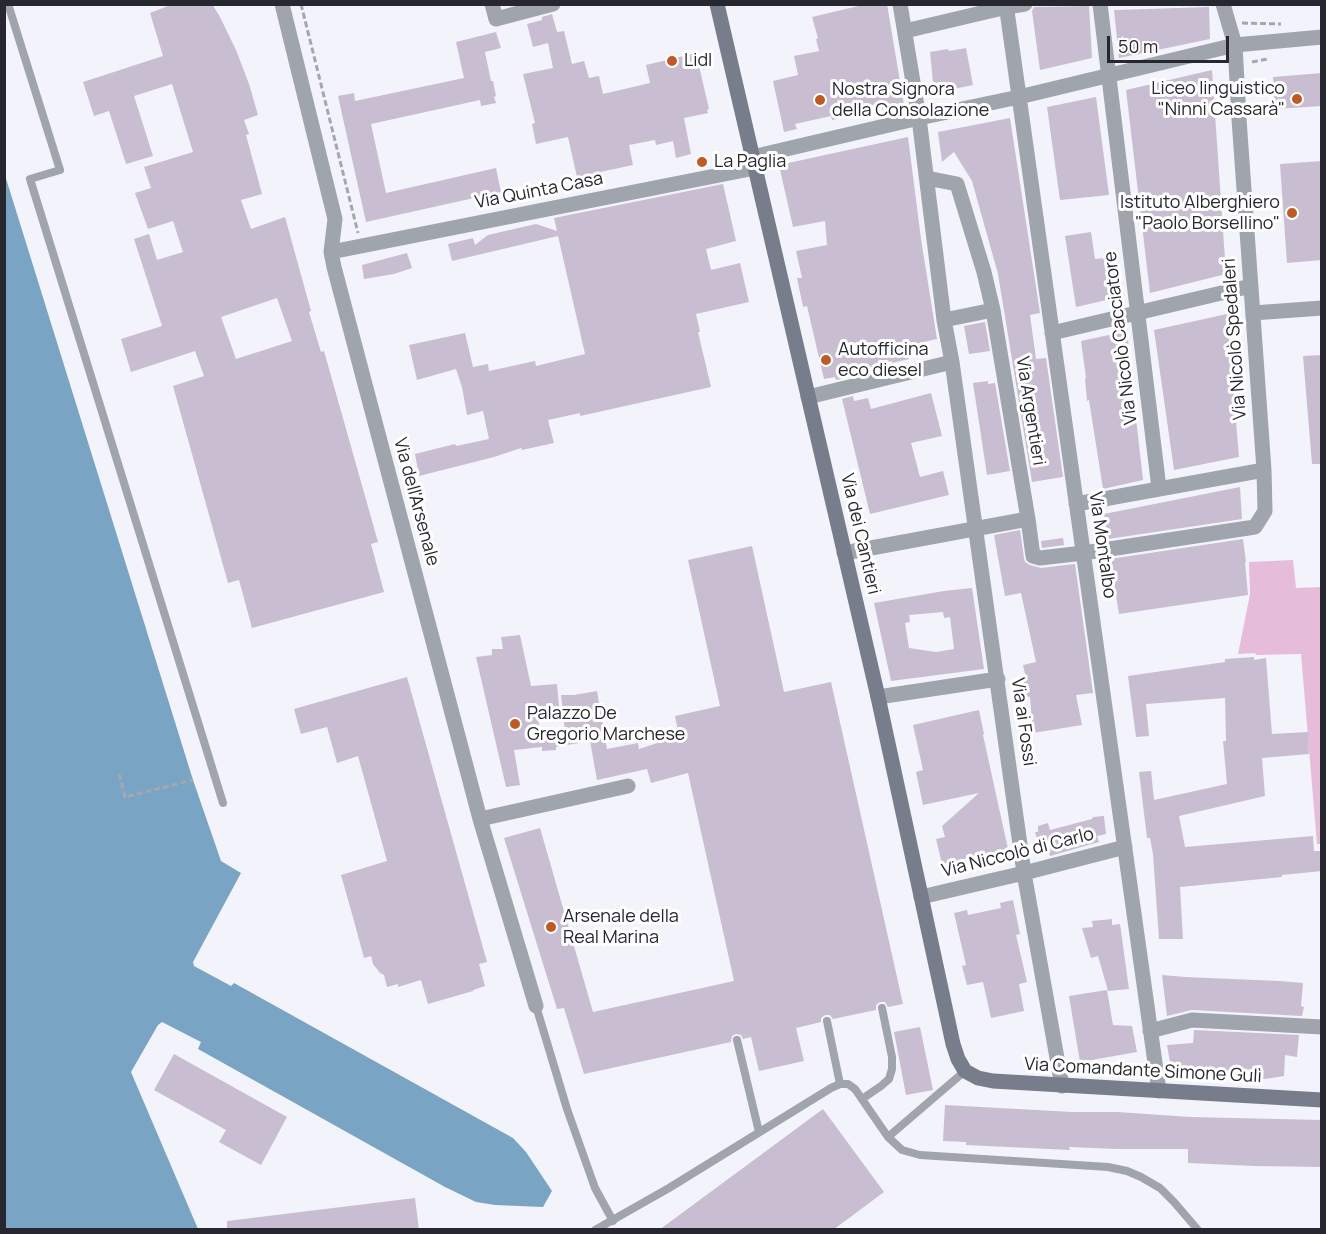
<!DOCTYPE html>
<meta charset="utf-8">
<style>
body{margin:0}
#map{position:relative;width:1326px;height:1234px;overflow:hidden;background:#f3f3fc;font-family:Manrope,sans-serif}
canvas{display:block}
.frame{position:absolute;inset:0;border:6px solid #27272f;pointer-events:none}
.scale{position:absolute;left:1107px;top:36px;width:122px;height:27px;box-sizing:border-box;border:3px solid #27272f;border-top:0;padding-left:8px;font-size:18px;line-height:21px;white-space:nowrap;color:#27272f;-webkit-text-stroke:4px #fff;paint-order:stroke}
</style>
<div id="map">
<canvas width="1326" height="1234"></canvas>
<div class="frame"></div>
<div class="scale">50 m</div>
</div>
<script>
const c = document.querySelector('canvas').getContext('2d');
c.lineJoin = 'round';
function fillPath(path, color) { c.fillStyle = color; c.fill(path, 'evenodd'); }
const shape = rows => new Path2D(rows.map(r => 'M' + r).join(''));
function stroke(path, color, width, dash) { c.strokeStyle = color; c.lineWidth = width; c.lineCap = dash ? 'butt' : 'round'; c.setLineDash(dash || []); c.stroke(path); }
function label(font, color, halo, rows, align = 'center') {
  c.font = font + ' Manrope,sans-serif'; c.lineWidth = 6; c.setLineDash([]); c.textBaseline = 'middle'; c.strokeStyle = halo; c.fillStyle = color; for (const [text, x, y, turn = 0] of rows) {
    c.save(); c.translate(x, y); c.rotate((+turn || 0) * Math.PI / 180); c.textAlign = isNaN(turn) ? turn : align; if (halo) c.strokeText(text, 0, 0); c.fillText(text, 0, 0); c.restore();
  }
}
fillPath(shape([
 [1293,560,1296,588,1321,587,1321,844,1317,844,1301,654,1256,655,1255,653,1238,654,1250,594,1249,562]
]), '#e6bcdb');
fillPath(shape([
 [4,172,193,780,221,861,241,873,193,962,194,966,231,986,234,983,513,1138,526,1152,552,1191,543,1207,495,1205,476,1202,445,1187,198,1049,201,1042,162,1022,158,1025,131,1072,198,1229,5,1229]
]), '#79a4c4');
fillPath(shape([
 [173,4,212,4,219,15,236,50,249,84,258,115,244,120,249,134,246,135,262,194,241,200,251,229,285,217,311,311,309,312,321,352,324,351,378,542,371,544,384,592,252,628,239,580,228,583,173,386,204,376,195,351,131,372,121,339,162,326,134,239,149,234,157,260,183,252,173,221,148,229,135,193,151,188,144,167,193,152,172,84,134,96,153,156,126,164,109,111,94,116,83,82,163,56,150,13],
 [277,298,292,341,236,359,221,317],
 [867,4,887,4,904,105,882,109,881,103,848,111,849,116,832,120,831,116,795,124,797,129,784,132,773,81,798,75,794,56,819,51,816,39,818,38,812,17],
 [1089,6,1092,58,1040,70,1032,11,1034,7],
 [1209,7,1210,39,1119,58,1114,10],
 [552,14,557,32,564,31,572,64,584,61,589,78,599,76,603,94,650,83,646,65,696,53,709,109,707,110,708,113,684,118,691,154,676,158,673,141,656,145,655,140,629,145,633,165,577,177,568,137,536,144,532,124,535,123,523,74,553,68,548,43,533,47,527,24,542,20,542,17],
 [496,32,501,48,485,52,491,81,493,81,496,96,494,97,496,103,481,106,480,100,371,124,386,193,496,168,501,192,366,222,338,96,354,93,355,101,464,78,456,42],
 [966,48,973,85,934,93,930,52,948,49,949,51],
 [1212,70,1226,274,1150,293,1126,90],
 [1322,73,1322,106,1275,109,1273,77],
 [1096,97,1109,195,1060,200,1047,107],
 [1010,118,1040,313,1030,315,1036,359,1046,358,1063,477,1032,482,998,274,972,181,954,152,942,162,938,132],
 [908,137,921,239,937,339,919,343,921,352,908,354,909,359,892,363,892,361,849,374,850,377,836,380,835,377,824,379,807,306,803,307,797,278,802,278,796,251,827,245,825,221,793,227,779,165],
 [1322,161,1322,260,1287,263,1280,164],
 [723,184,736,241,706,249,711,270,740,263,749,302,696,314,700,332,698,332,711,387,580,416,580,413,548,420,554,443,522,450,521,448,494,457,419,476,415,454,455,444,456,446,489,439,483,411,467,415,462,387,456,369,417,380,409,345,465,333,473,367,488,364,489,371,535,361,536,366,585,354,558,236,452,261,448,244,473,238,475,245,488,235,536,224,557,231,554,218],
 [1091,232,1095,259,1107,258,1109,275,1120,273,1124,296,1076,307,1065,236],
 [407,253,412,268,394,274,364,279,362,265],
 [1227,314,1239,457,1174,470,1154,330],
 [985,322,990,351,969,354,964,326],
 [1127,331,1130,358,1125,359,1129,392,1133,392,1143,480,1103,489,1089,400,1087,401,1085,379,1086,378,1081,341],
 [1322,355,1322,464,1312,464,1303,356],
 [988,381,988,384,995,383,1010,471,987,475,973,383],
 [931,393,942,436,911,443,920,477,943,471,949,495,870,514,842,399,853,396,854,401,868,398,871,409],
 [1240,487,1242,519,1108,539,1104,514],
 [1020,530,1024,558,1025,562,1030,565,1041,568,1075,564,1093,693,1076,695,1082,725,1033,733,1030,697,1022,696,1018,679,1026,678,1023,665,1036,662,1021,593,1005,596,994,535],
 [1063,538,1064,545,1042,548,1041,541],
 [1243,539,1246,562,1245,562,1248,595,1119,614,1110,559],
 [752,546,784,692,831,682,903,1004,888,1007,885,1002,880,1002,876,1005,876,1010,833,1019,830,1015,825,1015,821,1018,821,1022,796,1028,804,1061,759,1071,751,1037,743,1039,741,1035,736,1034,732,1036,731,1042,584,1074,564,1008,557,1009,504,838,540,828,593,1012,734,981,688,773,651,783,647,769,597,780,590,741,556,747,556,750,542,751,542,747,514,750,520,785,506,787,476,657,492,655,492,649,503,649,501,637,520,635,531,686,557,684,559,706,537,709,540,734,565,731,561,695,574,695,597,691,607,749,638,743,639,749,679,736,675,716,720,706,688,560],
 [972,588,984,669,891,681,874,603,944,591],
 [943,612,944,618,950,617,954,649,936,652,909,648,905,623,910,622,909,615],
 [1254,657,1254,660,1266,658,1272,734,1308,732,1309,754,1262,758,1265,796,1179,816,1185,847,1313,836,1314,851,1322,851,1322,871,1282,875,1282,877,1180,887,1183,939,1159,939,1153,854,1150,838,1147,838,1139,772,1151,771,1154,800,1227,784,1223,741,1226,741,1225,698,1146,704,1149,736,1136,737,1128,676,1225,662,1225,659],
 [407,677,487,962,479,964,485,986,473,990,473,991,428,1004,421,980,398,987,398,984,387,987,384,975,380,973,373,964,371,956,364,958,354,921,341,875,387,861,358,756,337,763,327,727,301,734,294,709],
 [979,710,984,734,983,735,1008,849,942,864,936,839,945,837,942,826,979,793,923,805,916,772,923,770,913,725],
 [1104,816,1106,834,1097,836,1099,842,1050,856,1047,844,1039,846,1035,832,1038,832,1038,826,1048,823,1050,830,1092,819,1093,817],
 [1013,900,1020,934,1016,935,1027,982,1019,984,1024,1011,991,1018,983,982,967,985,962,966,966,965,954,913,967,910,968,915,1001,908,1000,903],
 [1112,919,1112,925,1120,924,1129,989,1108,991,1098,956,1091,958,1082,928,1093,927,1092,921],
 [1162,975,1185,977,1279,981,1303,983,1301,1006,1304,1007,1302,1016,1192,1010,1167,1016],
 [1107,990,1113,1025,1132,1026,1137,1052,1080,1062,1069,996],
 [920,1027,933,1090,906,1095,894,1032],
 [1194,1030,1299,1035,1297,1057,1285,1055,1284,1076,1265,1079,1215,1079,1199,1075,1172,1074,1167,1045,1193,1043],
 [174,1054,287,1117,261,1165,219,1142,226,1130,154,1090],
 [945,1105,1072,1112,1118,1112,1190,1117,1322,1120,1322,1167,1255,1166,1188,1163,1188,1149,1117,1149,1069,1147,1070,1150,966,1145,966,1142,943,1141],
 [823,1109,884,1192,833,1230,659,1230],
 [415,1198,419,1230,227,1230,227,1221]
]), '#c9bdd1');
stroke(shape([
 [301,4,358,233],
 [1242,23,1281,24],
 [1252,62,1268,59],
 [119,774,125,797,193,780]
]), '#a6a6af', 3, [6, 3]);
stroke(shape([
 [8,4,60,170,30,179,223,803],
 [536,1006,567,1109,595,1188,613,1221],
 [827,1021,840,1084],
 [737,1040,759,1132],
 [862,1099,881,1086,889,1079,892,1069,892,1057,882,1008],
 [888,1137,965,1071],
 [595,1230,669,1188,831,1088,840,1084,848,1084,855,1089,888,1137,902,1150,920,1155,1108,1167,1127,1171,1141,1177,1160,1188,1174,1202,1198,1230]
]), '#a0a4ac', 8);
stroke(shape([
 [282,4,335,219,331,252,334,267,480,819,536,1006],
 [492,4,496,19,553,4],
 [900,4,919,118,944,320,952,362,1024,873,1062,1086],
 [1006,4,1159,1091],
 [1100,4,1159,488],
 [905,31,1007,7,1025,4],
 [752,157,919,118,1019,97,1235,45,1322,37],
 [927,178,957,184,984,272,993,310,944,320],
 [331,252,755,168],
 [993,310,1028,519],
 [1253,313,1322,308],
 [1052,333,1251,286],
 [808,397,952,362],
 [1076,504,1264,470],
 [844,553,1028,519,1033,556,1040,558,1083,553,1255,527,1265,511,1264,470,1239,119,1235,45,1223,4],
 [878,697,998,679],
 [480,819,628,786],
 [921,897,1024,873,1125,847],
 [1150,1031,1192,1020,1322,1027]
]), '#a0a4ac', 15);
stroke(shape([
 [717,4,878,697,953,1044,958,1059,965,1071,978,1078,993,1081,1322,1100]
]), '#777d8a', 15);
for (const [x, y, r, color] of [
 [672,61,6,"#be5a26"],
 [1297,99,6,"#be5a26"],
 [820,100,6,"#be5a26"],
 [702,162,6,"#be5a26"],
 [1292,213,6,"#be5a26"],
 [826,360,6,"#be5a26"],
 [515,724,6,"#be5a26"],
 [551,927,6,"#be5a26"]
]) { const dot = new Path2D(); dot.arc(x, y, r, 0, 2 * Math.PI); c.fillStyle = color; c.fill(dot); stroke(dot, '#fff', 2); }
label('18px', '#27272f', '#fff', [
 ["Lidl",684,61],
 ["Liceo linguistico",1285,89,"right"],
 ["\"Ninni Cassarà\"",1285,110,"right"],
 ["Nostra Signora",832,90],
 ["della Consolazione",832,111],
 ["La Paglia",714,162],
 ["Istituto Alberghiero",1280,203,"right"],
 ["\"Paolo Borsellino\"",1280,224,"right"],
 ["Autofficina",838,350],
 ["eco diesel",838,371],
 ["Palazzo De",527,714],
 ["Gregorio Marchese",527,735],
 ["Arsenale della",563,917],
 ["Real Marina",563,938]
], 'left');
label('18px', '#27272f', '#fff', [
 ["Via Quinta Casa",539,191,-11],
 ["Via Nicolò Cacciatore",1121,338,-97],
 ["Via Nicolò Spedaleri",1235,339,-94],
 ["Via Argentieri",1030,411,81],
 ["Via dell'Arsenale",416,502,75],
 ["Via dei Cantieri",860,534,77],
 ["Via Montalbo",1102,545,82],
 ["Via ai Fossi",1023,722,82],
 ["Via Niccolò di Carlo",1018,853,-14],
 ["Via Comandante Simone Gulì",1143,1071,3]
]);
</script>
